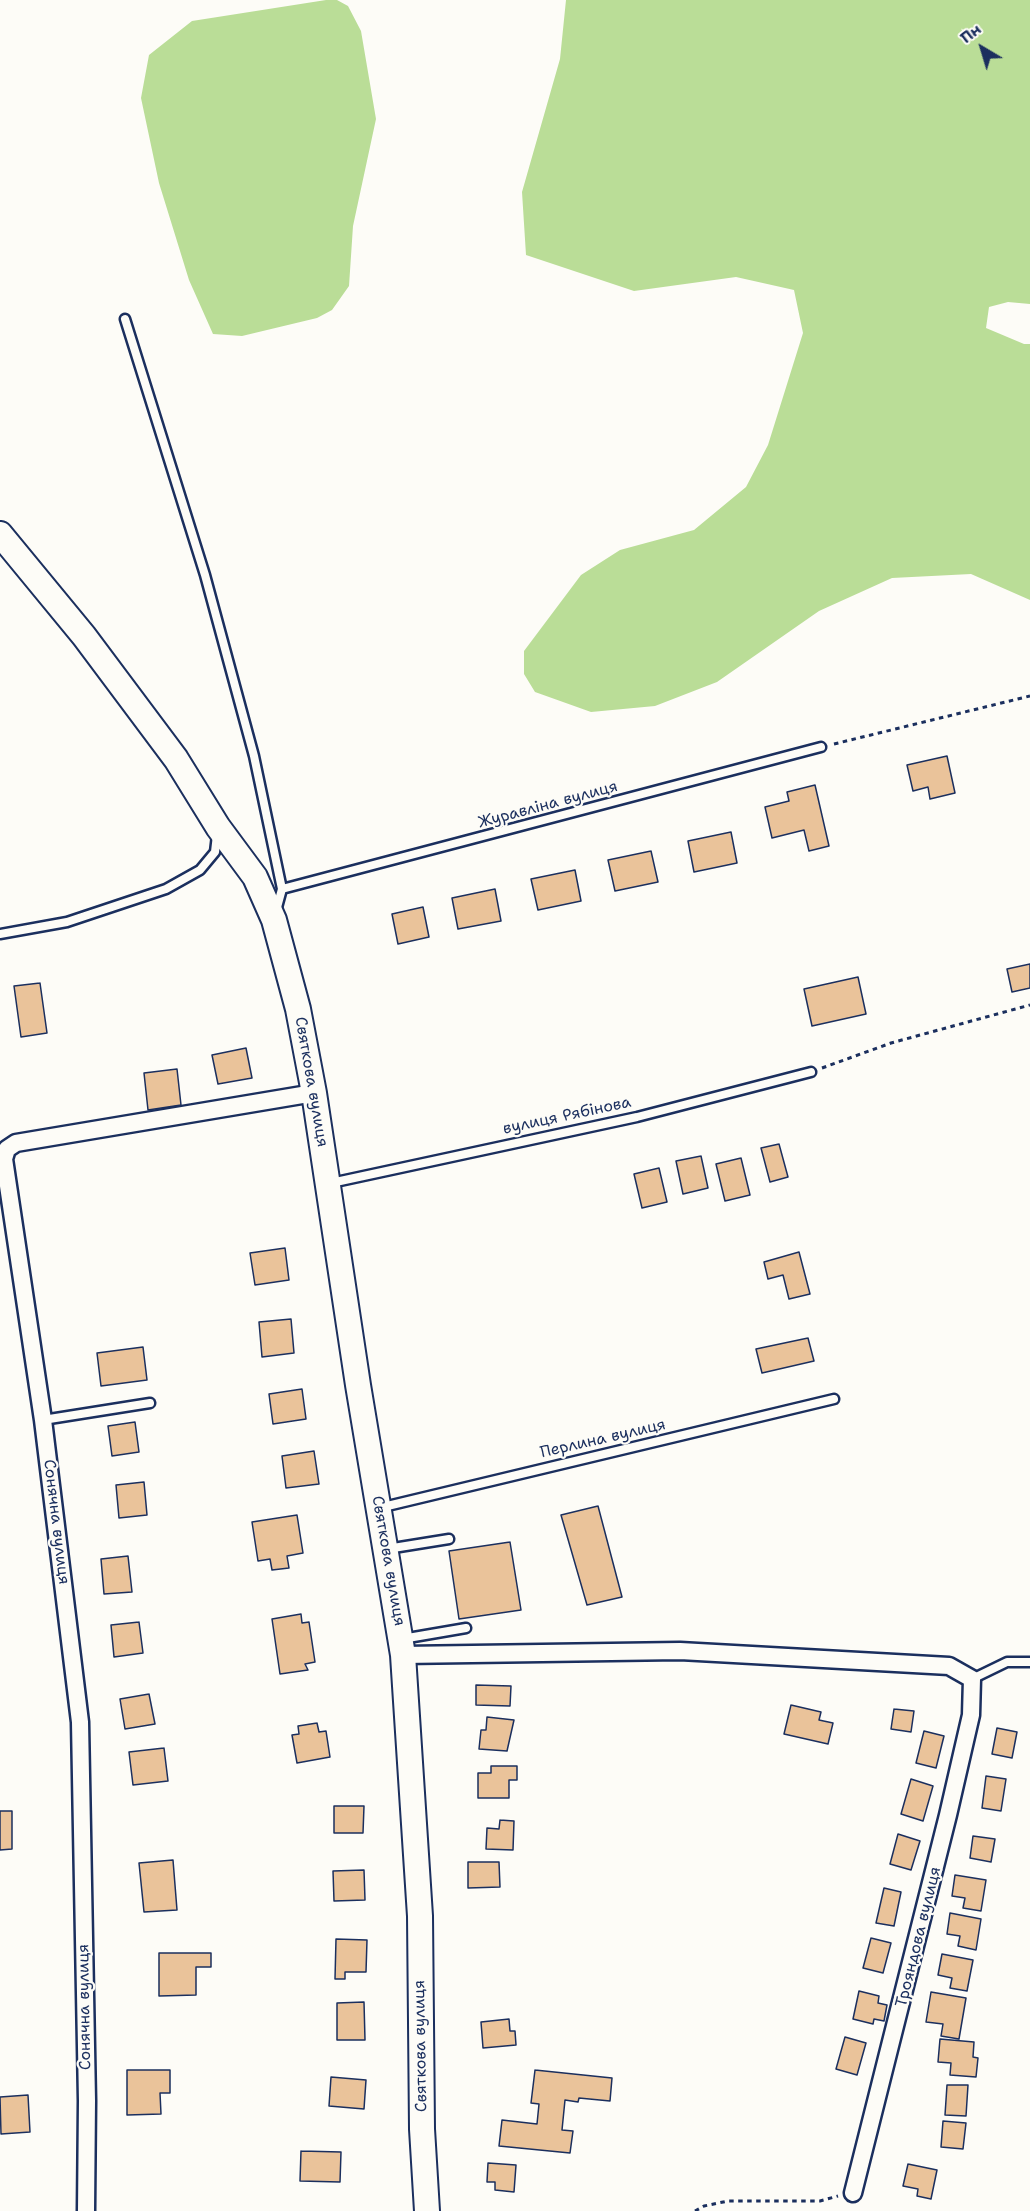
<!DOCTYPE html>
<meta charset="utf-8">
<style>
body{margin:0}
#map{position:relative;width:1030px;height:2211px;overflow:hidden;background:#fdfcf7;font-family:"Shantell Sans",sans-serif}
canvas{display:block}
.north{position:absolute;left:952px;top:18px;width:60px;height:60px;-webkit-text-stroke:4px #fdfcf7;paint-order:stroke;rotate:322deg;font-size:16px;font-weight:700;line-height:24px;text-align:center;color:#1b2f5e}
.north::after{content:'';display:block;margin:auto;width:21px;height:27px;background:#1b2f5e;clip-path:polygon(50% 0,100% 100%,50% 72%,0 100%)}
</style>
<div id="map">
<canvas width="1030" height="2211"></canvas>
<div class="north">Пн</div>
</div>
<script>
const c = document.querySelector('canvas').getContext('2d');
c.lineJoin = 'round';
function fillPath(path, color) { c.fillStyle = color; c.fill(path, 'evenodd'); }
const shape = rows => new Path2D(rows.map(r => 'M' + r).join(''));
function stroke(path, color, width, dash) { c.strokeStyle = color; c.lineWidth = width; c.lineCap = dash ? 'butt' : 'round'; c.setLineDash(dash || []); c.stroke(path); }
function label(font, color, halo, rows, align = 'center') {
  c.font = font + ' "Shantell Sans",sans-serif'; c.lineWidth = 4.5; c.setLineDash([]); c.textBaseline = 'middle'; c.strokeStyle = halo; c.fillStyle = color; for (const [text, x, y, turn = 0] of rows) {
    c.save(); c.translate(x, y); c.rotate((+turn || 0) * Math.PI / 180); c.textAlign = isNaN(turn) ? turn : align; if (halo) c.strokeText(text, 0, 0); c.fillText(text, 0, 0); c.restore();
  }
}
fillPath(shape([
 [326,0,337,0,348,6,361,31,376,119,353,226,349,286,332,310,317,318,242,336,213,334,189,280,159,183,141,98,149,55,192,21],
 [566,0,1030,0,1030,304,1008,302,989,307,986,328,1024,344,1030,344,1030,600,971,574,892,578,819,611,717,682,655,706,591,712,535,692,524,674,524,651,581,575,620,550,694,530,746,487,768,445,803,333,794,290,736,277,634,291,526,255,522,192,560,59]
]), '#badd97');
const building = shape([
 [947,756,955,793,930,799,928,787,913,791,907,765,947,756],
 [815,785,829,846,809,851,804,830,772,838,765,807,789,801,787,792,815,785],
 [731,832,737,863,694,872,688,841,731,832],
 [651,851,658,882,615,891,608,860,651,851],
 [575,870,581,901,538,910,531,879,575,870],
 [495,889,501,921,458,929,452,898,495,889],
 [423,907,429,937,398,944,392,914,423,907],
 [1030,964,1030,988,1012,992,1007,969,1030,964],
 [858,977,866,1014,812,1026,804,989,858,977],
 [40,983,47,1033,21,1037,14,986,40,983],
 [246,1048,252,1078,218,1084,212,1055,246,1048],
 [177,1069,181,1105,148,1110,144,1073,177,1069],
 [779,1144,788,1177,770,1182,761,1148,779,1144],
 [701,1156,708,1188,683,1194,676,1161,701,1156],
 [741,1158,750,1195,725,1201,716,1164,741,1158],
 [659,1168,667,1202,642,1208,634,1174,659,1168],
 [285,1248,289,1280,255,1285,250,1253,285,1248],
 [799,1252,810,1294,789,1299,783,1275,768,1279,764,1262,799,1252],
 [291,1319,294,1353,262,1357,259,1322,291,1319],
 [808,1338,814,1361,762,1373,756,1349,808,1338],
 [143,1347,147,1380,101,1386,97,1353,143,1347],
 [302,1389,306,1419,273,1424,269,1394,302,1389],
 [135,1422,139,1452,112,1456,108,1426,135,1422],
 [314,1451,319,1484,286,1488,282,1456,314,1451],
 [144,1482,147,1515,119,1518,116,1485,144,1482],
 [598,1506,622,1597,587,1605,561,1515,598,1506],
 [297,1515,303,1553,287,1556,289,1568,272,1570,270,1559,258,1561,252,1522,297,1515],
 [510,1542,521,1610,459,1619,449,1551,510,1542],
 [128,1556,132,1592,104,1594,101,1559,128,1556],
 [301,1614,302,1623,309,1622,315,1662,305,1664,308,1670,280,1674,272,1619,301,1614],
 [139,1622,143,1653,114,1657,111,1625,139,1622],
 [476,1685,511,1686,510,1706,476,1705,476,1685],
 [149,1694,155,1724,125,1729,120,1699,149,1694],
 [791,1705,821,1712,819,1720,833,1723,828,1744,784,1734,791,1705],
 [894,1709,914,1711,911,1732,891,1729,894,1709],
 [487,1717,514,1720,507,1751,479,1749,481,1730,486,1730,487,1717],
 [317,1723,319,1732,326,1731,330,1757,297,1763,292,1735,299,1734,298,1726,317,1723],
 [997,1728,1017,1732,1012,1758,992,1754,997,1728],
 [924,1731,944,1736,936,1768,916,1763,924,1731],
 [164,1748,168,1781,133,1785,129,1752,164,1748],
 [491,1766,517,1766,517,1780,509,1780,509,1798,478,1798,478,1773,491,1773,491,1766],
 [986,1776,1006,1779,1001,1811,982,1808,986,1776],
 [911,1779,933,1786,923,1821,901,1814,911,1779],
 [334,1806,364,1806,363,1833,334,1833,334,1806],
 [0,1811,12,1811,12,1849,0,1850,0,1811],
 [500,1820,514,1821,513,1850,486,1849,487,1828,499,1829,500,1820],
 [898,1834,920,1841,911,1870,890,1864,898,1834],
 [973,1836,995,1839,991,1862,970,1858,973,1836],
 [173,1860,177,1910,144,1912,139,1863,173,1860],
 [468,1862,499,1862,500,1887,468,1888,468,1862],
 [364,1870,365,1900,334,1901,333,1871,364,1870],
 [955,1875,986,1880,981,1911,963,1908,965,1898,952,1896,955,1875],
 [884,1888,901,1892,894,1926,876,1923,884,1888],
 [950,1913,981,1919,976,1950,958,1946,960,1936,947,1934,950,1913],
 [871,1938,891,1943,883,1973,863,1968,871,1938],
 [336,1939,367,1940,366,1972,345,1972,345,1979,335,1979,336,1939],
 [159,1953,211,1953,211,1967,196,1967,196,1995,159,1996,159,1953],
 [942,1954,973,1960,967,1991,950,1988,952,1978,938,1975,942,1954],
 [859,1991,879,1996,878,2003,887,2005,884,2021,874,2019,873,2024,853,2019,859,1991],
 [931,1992,966,1998,959,2039,941,2036,943,2024,926,2022,931,1992],
 [364,2002,365,2040,337,2040,337,2003,364,2002],
 [509,2019,510,2031,515,2031,516,2045,483,2048,481,2022,509,2019],
 [845,2037,866,2043,857,2075,836,2069,845,2037],
 [940,2039,974,2042,973,2057,978,2058,976,2077,950,2075,951,2063,938,2062,940,2039],
 [127,2070,170,2070,170,2093,160,2093,161,2114,127,2115,127,2070],
 [535,2070,612,2078,610,2101,579,2098,578,2102,565,2100,562,2130,573,2131,570,2153,499,2146,502,2120,537,2124,539,2104,531,2103,535,2070],
 [331,2077,366,2080,364,2109,329,2106,331,2077],
 [947,2085,968,2085,966,2116,945,2115,947,2085],
 [28,2095,30,2132,1,2134,0,2097,28,2095],
 [943,2121,966,2123,963,2149,941,2147,943,2121],
 [301,2151,341,2152,340,2182,300,2181,301,2151],
 [488,2163,516,2165,514,2192,495,2190,495,2182,487,2182,488,2163],
 [908,2164,937,2170,931,2199,917,2196,918,2189,903,2186,908,2164]
]);
fillPath(building, '#eac39a');
stroke(building, '#1b2f5e', 1.5);
const lane = shape([
 [125,319,205,575,254,756,282,889,276,911],
 [282,889,821,747],
 [0,934,67,922,166,889,200,870,215,852,217,835],
 [331,1183,637,1117,811,1072],
 [43,1420,150,1403],
 [379,1508,834,1399],
 [387,1549,449,1539],
 [402,1639,466,1628],
 [972,1679,1007,1662,1030,1662]
]);
const street = shape([
 [403,1655,680,1651,949,1666,972,1679,971,1715,948,1815,853,2193],
 [86,2211,87,2101,80,1722,43,1420,4,1159,7,1149,16,1143,314,1093]
]);
const secondary = shape([
 [0,534,84,636,176,759,218,827,255,877,274,920,298,1009,314,1093,358,1385,403,1655,420,1916,422,2129,427,2211]
]);
stroke(lane, '#1b2f5e', 13);
stroke(street, '#1b2f5e', 21);
stroke(secondary, '#1b2f5e', 28);
stroke(shape([
 [834,744,1030,696],
 [822,1068,891,1043,1030,1005],
 [695,2211,704,2206,728,2201,820,2201,838,2196]
]), '#1b2f5e', 3, [4.5, 4.5]);
stroke(lane, '#fdfcf7', 8);
stroke(street, '#fdfcf7', 16);
stroke(secondary, '#fdfcf7', 24);
label('16px', '#1b2f5e', '#fdfcf7', [
 ["Журавліна вулиця",548,805,-15],
 ["Святкова вулиця",311,1082,80],
 ["вулиця Рябінова",567,1116,-12],
 ["Перлина вулиця",603,1439,-13],
 ["Сонячна вулиця",56,1522,83],
 ["Святкова вулиця",388,1561,80],
 ["Трояндова вулиця",919,1937,-76],
 ["Сонячна вулиця",85,2007,-91],
 ["Святкова вулиця",421,2046,-91]
]);
</script>
